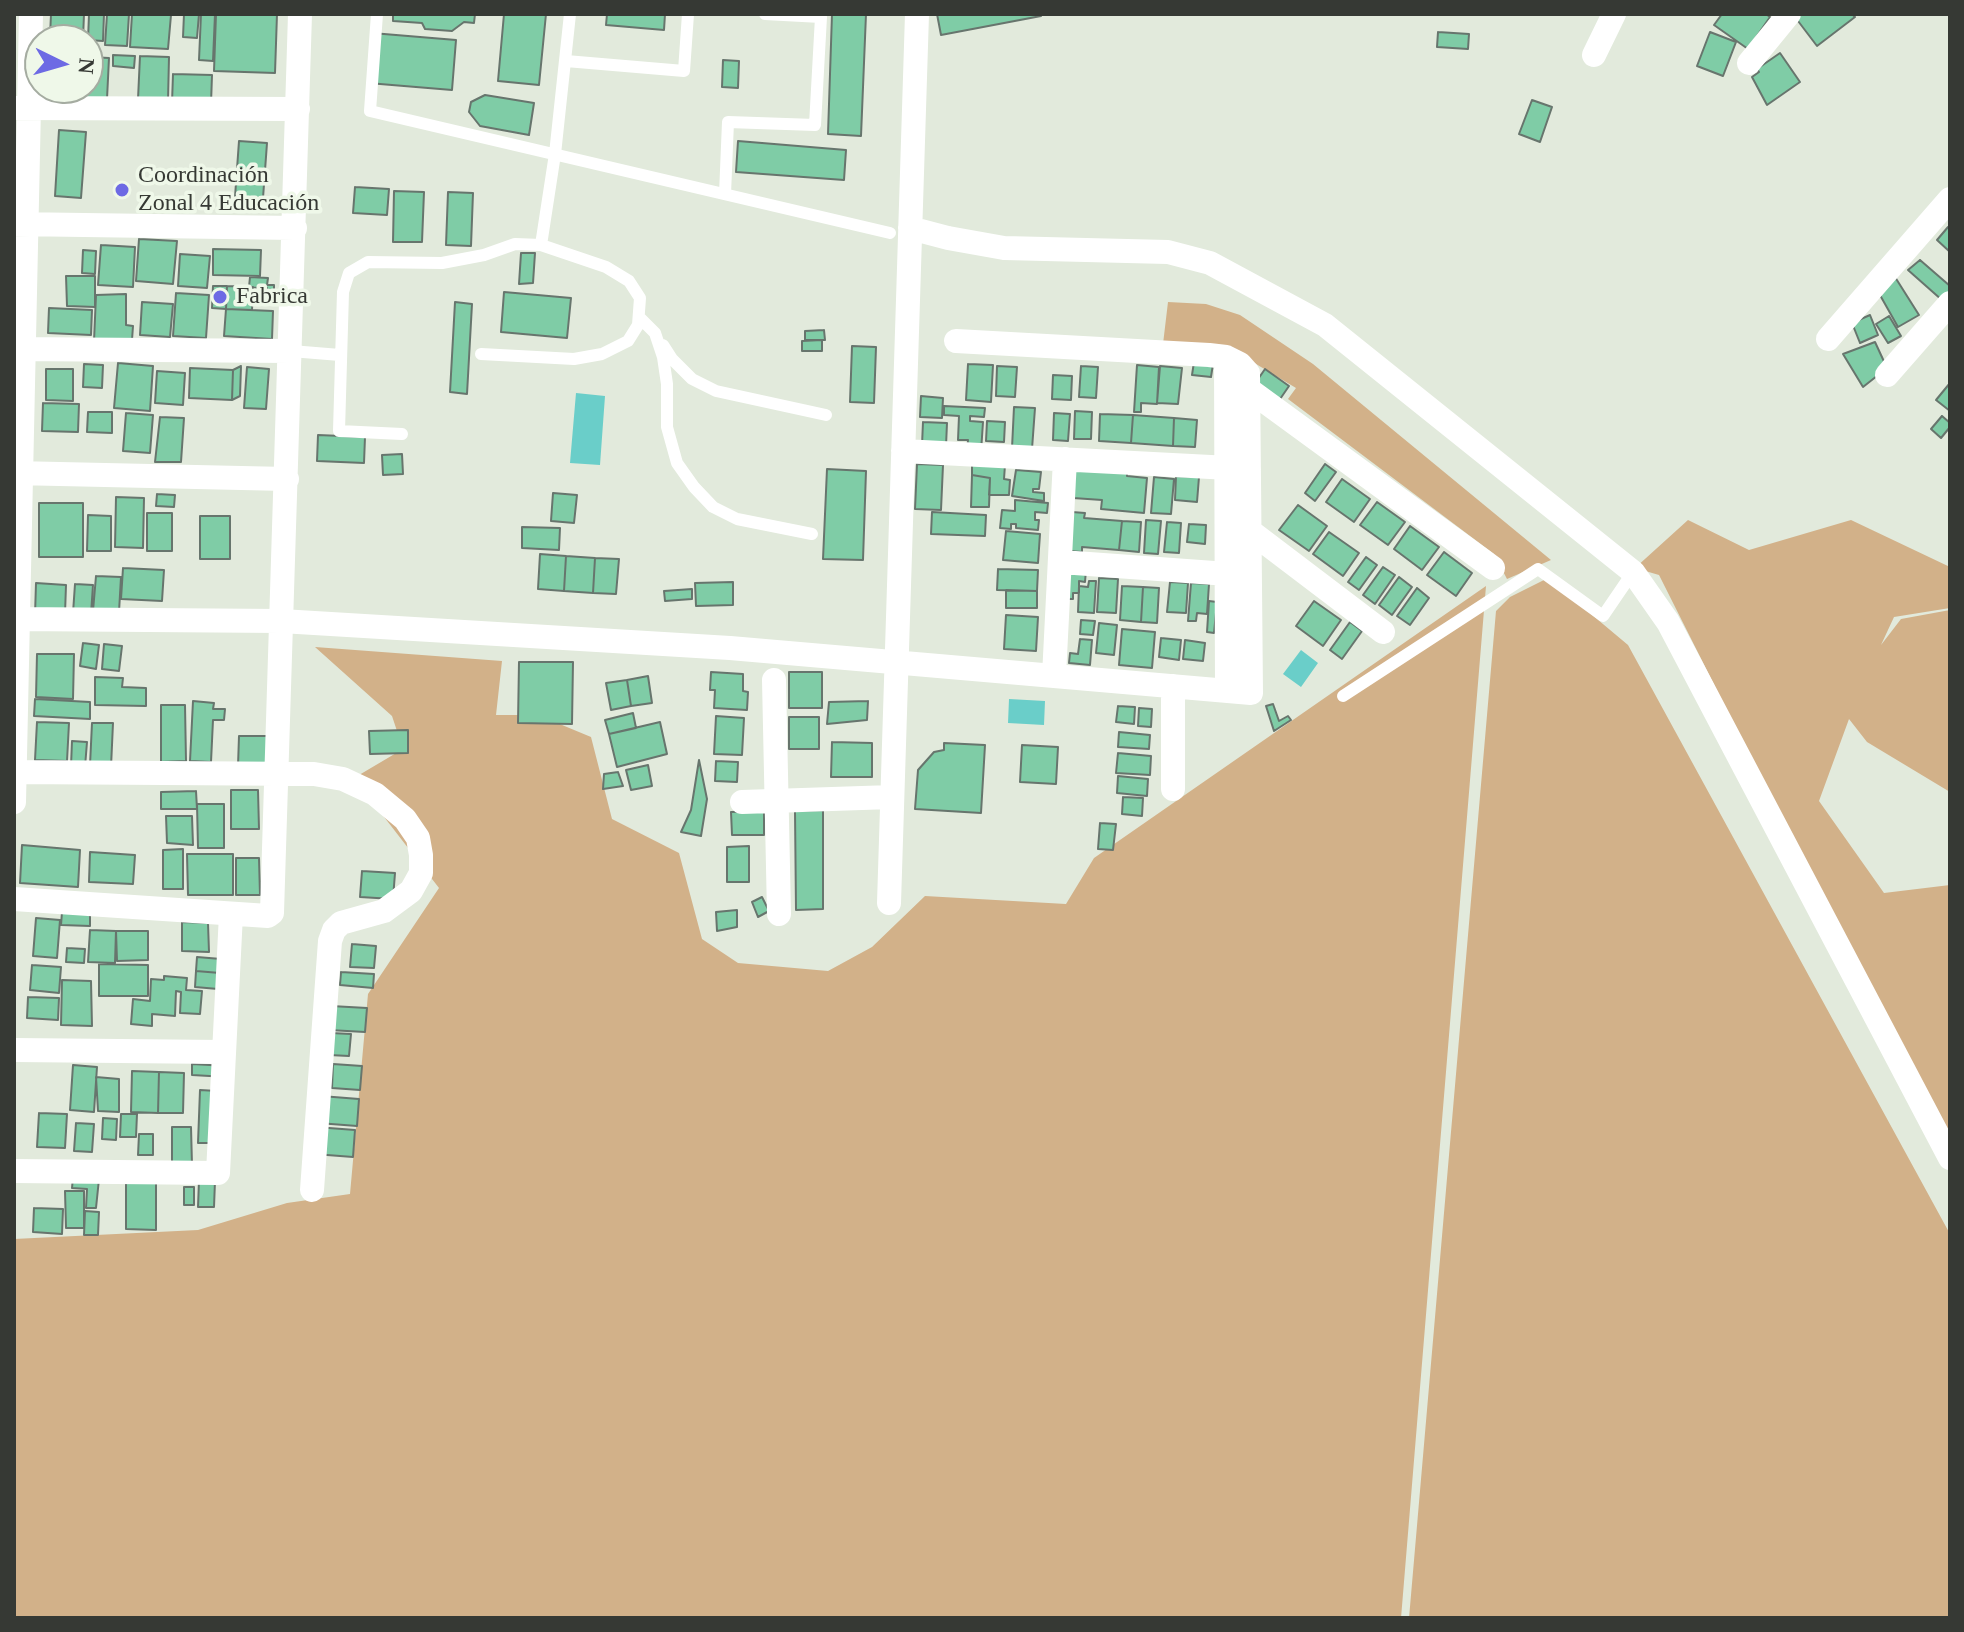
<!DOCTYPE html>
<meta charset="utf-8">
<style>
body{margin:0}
#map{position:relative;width:1964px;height:1632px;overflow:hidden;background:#e2eadc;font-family:Georgia,serif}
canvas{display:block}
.frame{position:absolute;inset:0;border:16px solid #363934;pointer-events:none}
.north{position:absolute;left:24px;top:24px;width:80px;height:80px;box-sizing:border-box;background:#eff8e9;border:2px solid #a5aca1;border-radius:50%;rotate:95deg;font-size:22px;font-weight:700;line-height:32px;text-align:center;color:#363934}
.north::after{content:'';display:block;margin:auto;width:28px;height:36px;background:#6d6ae4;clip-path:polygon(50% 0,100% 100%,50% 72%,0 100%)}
</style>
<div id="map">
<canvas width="1964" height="1632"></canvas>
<div class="frame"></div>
<div class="north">N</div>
</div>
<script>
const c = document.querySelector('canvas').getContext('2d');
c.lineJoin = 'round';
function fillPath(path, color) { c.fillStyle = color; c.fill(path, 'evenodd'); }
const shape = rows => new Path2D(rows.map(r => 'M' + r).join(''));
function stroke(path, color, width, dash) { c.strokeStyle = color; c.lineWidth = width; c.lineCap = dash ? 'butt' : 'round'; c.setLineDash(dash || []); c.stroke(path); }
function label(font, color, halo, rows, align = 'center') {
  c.font = font + ' Georgia,serif'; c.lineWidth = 7; c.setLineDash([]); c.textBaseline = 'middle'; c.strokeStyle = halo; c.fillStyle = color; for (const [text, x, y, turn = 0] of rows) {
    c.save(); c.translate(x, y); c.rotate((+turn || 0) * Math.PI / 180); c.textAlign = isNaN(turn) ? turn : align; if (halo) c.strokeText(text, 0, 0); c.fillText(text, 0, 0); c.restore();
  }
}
fillPath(shape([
 [1168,302,1206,304,1240,315,1313,364,1551,560,1507,579,1494,554,1288,399,1296,388,1251,361,1163,344],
 [1688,520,1749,550,1851,520,1950,567,1950,608,1894,617,1881,645,1901,619,1950,610,1950,792,1867,742,1849,719,1819,801,1884,893,1950,885,1950,1154,1659,575,1635,568],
 [1548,578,1628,645,1950,1234,1950,1618,1409,1618,1496,611,1510,597],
 [1486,586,1401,1618,14,1618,14,1239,198,1230,287,1203,350,1194,368,994,439,888,354,778,403,749,392,716,315,647,502,661,496,715,538,715,591,737,612,819,679,853,702,939,738,963,828,971,872,947,925,896,1066,904,1094,858]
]), '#d2b189');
fillPath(shape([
 [576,393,605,396,600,465,570,463],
 [1301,650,1318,663,1301,687,1283,674],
 [1009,699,1045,701,1044,725,1008,723]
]), '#6acec9');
const building = shape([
 [51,14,84,14,83,39,50,37,51,14],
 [89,14,104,14,103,41,88,40,89,14],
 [107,14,129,14,127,46,105,45,107,14],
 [132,14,171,15,168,49,130,47,132,14],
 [184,14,199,14,197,38,183,37,184,14],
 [201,14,215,14,213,61,199,60,201,14],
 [216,14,277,14,275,73,214,71,216,14],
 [393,14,475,14,474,23,464,22,452,31,425,29,422,23,393,21,393,14],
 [504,14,546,14,539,85,498,81,504,14],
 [607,14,665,14,664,30,606,25,607,14],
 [832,14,866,14,861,136,828,134,832,14],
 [937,14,1041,14,1041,16,941,35,937,14],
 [1722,14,1766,14,1770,17,1748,49,1714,25,1722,14],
 [1799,14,1852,14,1855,17,1817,46,1795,17,1799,14],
 [1438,32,1469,34,1468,49,1437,47,1438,32],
 [1710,32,1736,42,1723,76,1697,66,1710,32],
 [372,33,456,40,452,90,368,83,372,33],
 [88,49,89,57,109,58,107,99,53,98,53,88,88,88,88,49],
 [1780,53,1800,82,1767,105,1752,77,1759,72,1757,69,1780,53],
 [113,55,135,56,134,68,113,66,113,55],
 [140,56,169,57,168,101,138,99,140,56],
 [723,60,739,61,738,88,722,87,723,60],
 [173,74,212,75,211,104,172,103,173,74],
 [485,95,534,103,529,135,480,126,469,112,471,102,485,95],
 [1532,100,1552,107,1540,142,1519,134,1532,100],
 [59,130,86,132,81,198,55,196,59,130],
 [239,141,267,143,263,198,235,197,239,141],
 [738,141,846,150,844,180,736,172,738,141],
 [355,187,389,189,387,215,353,213,355,187],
 [394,191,424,192,422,242,393,242,394,191],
 [448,192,473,193,471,246,446,245,448,192],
 [1948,227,1950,228,1950,252,1937,240,1948,227],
 [139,239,177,241,173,284,136,281,139,239],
 [101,245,135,247,133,287,98,285,101,245],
 [213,249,261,250,260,276,213,275,213,249],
 [83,250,96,251,95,274,82,273,83,250],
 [521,253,535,253,533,283,519,284,521,253],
 [180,254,210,256,207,288,178,286,180,254],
 [1920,260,1950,286,1950,292,1943,301,1908,270,1920,260],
 [66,276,95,276,95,307,67,306,66,276],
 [250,277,268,278,267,285,274,285,274,291,266,291,267,288,249,287,250,277],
 [1895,277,1919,315,1898,327,1876,288,1895,277],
 [213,286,227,286,226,309,212,308,213,286],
 [227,286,253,287,252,310,226,309,227,286],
 [504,292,571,298,567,338,501,332,504,292],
 [176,293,209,295,206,338,173,336,176,293],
 [126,294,126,325,133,326,132,340,94,341,96,295,126,294],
 [142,302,173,304,170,337,140,335,142,302],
 [455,302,472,304,467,394,450,392,455,302],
 [49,308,92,310,91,335,48,333,49,308],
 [226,309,273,311,272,339,224,336,226,309],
 [1870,315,1878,335,1860,343,1852,323,1870,315],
 [1889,316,1901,336,1888,343,1876,324,1889,316],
 [824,330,825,340,805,340,805,331,824,330],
 [822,340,822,351,802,351,802,341,822,340],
 [1875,342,1887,368,1863,387,1843,354,1875,342],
 [852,346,876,347,874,403,850,402,852,346],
 [1194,362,1213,364,1211,377,1192,375,1194,362],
 [118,363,153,366,150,411,114,408,118,363],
 [84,364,103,365,102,388,83,387,84,364],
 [968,364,993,365,991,402,966,400,968,364],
 [1137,365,1159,367,1157,404,1141,403,1141,412,1134,412,1137,365],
 [241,366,240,396,232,400,233,370,241,366],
 [997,366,1017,367,1015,397,996,396,997,366],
 [1081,366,1098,367,1096,398,1079,397,1081,366],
 [1160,366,1182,368,1178,404,1157,403,1160,366],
 [247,367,269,369,266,409,244,408,247,367],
 [190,368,233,370,232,400,189,398,190,368],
 [46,369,73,369,73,401,46,400,46,369],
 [1265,369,1289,386,1278,402,1254,385,1265,369],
 [157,371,185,373,183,405,155,403,157,371],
 [1053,375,1072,376,1071,400,1052,399,1053,375],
 [1950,383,1950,411,1936,400,1950,383],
 [921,396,943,398,942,418,920,417,921,396],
 [43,403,79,404,78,432,42,431,43,403],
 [944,406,985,408,984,417,970,416,970,421,983,422,981,452,967,451,968,440,958,440,959,416,944,415,944,406],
 [1014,407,1035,408,1032,449,1012,448,1014,407],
 [1075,411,1092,412,1091,439,1074,439,1075,411],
 [88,412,112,412,112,433,87,432,88,412],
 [126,413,153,415,150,453,123,451,126,413],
 [1054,413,1070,414,1068,441,1053,440,1054,413],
 [1100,414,1133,415,1131,443,1099,441,1100,414],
 [1133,415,1174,418,1173,446,1131,443,1133,415],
 [1942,416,1950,423,1950,427,1941,438,1931,429,1942,416],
 [160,417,184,418,181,462,155,462,160,417],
 [1174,418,1197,420,1195,447,1173,446,1174,418],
 [987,421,1005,422,1004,442,986,441,987,421],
 [923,422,947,423,946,446,922,445,923,422],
 [318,435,365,437,364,463,317,461,318,435],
 [402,454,403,474,383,475,382,455,402,454],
 [917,464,943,465,941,510,915,509,917,464],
 [972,464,1005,465,1004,479,1010,480,1009,495,989,495,990,478,972,475,972,464],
 [1325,464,1336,472,1315,501,1305,493,1325,464],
 [827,469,866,471,863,560,823,559,827,469],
 [1016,470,1041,472,1039,489,1033,489,1033,492,1044,493,1044,501,1012,496,1016,470],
 [1075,470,1127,470,1127,476,1147,478,1144,513,1101,509,1102,500,1073,498,1075,470],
 [972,475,990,478,989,507,971,507,972,475],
 [1176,476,1199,477,1197,502,1175,500,1176,476],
 [1154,477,1174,479,1171,514,1151,513,1154,477],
 [1342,479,1370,499,1354,522,1326,502,1342,479],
 [553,493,577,495,574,523,551,521,553,493],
 [157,494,175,495,174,507,156,506,157,494],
 [116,497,144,498,143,548,115,547,116,497],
 [1015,500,1048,503,1047,513,1035,512,1035,520,1039,520,1038,530,1016,528,1016,524,1011,524,1011,529,1000,528,1002,510,1015,511,1015,500],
 [1377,502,1405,522,1388,545,1360,525,1377,502],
 [39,503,83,503,83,557,39,557,39,503],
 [1298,505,1327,526,1309,551,1279,530,1298,505],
 [932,512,986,515,985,536,931,534,932,512],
 [1072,512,1085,513,1084,518,1122,521,1119,550,1082,547,1082,552,1069,551,1072,512],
 [147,513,172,513,172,551,147,551,147,513],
 [88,515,111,516,111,551,87,551,88,515],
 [200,516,230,516,230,559,200,559,200,516],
 [1146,520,1161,521,1158,554,1144,553,1146,520],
 [1122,521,1141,522,1139,552,1119,550,1122,521],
 [1167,522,1181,523,1179,553,1164,552,1167,522],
 [1189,524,1206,525,1205,544,1187,542,1189,524],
 [1410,526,1439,547,1422,570,1394,549,1410,526],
 [522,527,560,528,559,550,522,548,522,527],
 [1006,531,1040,534,1038,563,1003,560,1006,531],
 [1329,532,1359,553,1343,576,1313,554,1329,532],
 [1444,552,1472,573,1456,596,1427,575,1444,552],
 [540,554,566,556,564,591,538,589,540,554],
 [566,556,595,558,593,593,564,591,566,556],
 [1366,557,1377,565,1359,590,1348,582,1366,557],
 [595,558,619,559,616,594,593,593,595,558],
 [1383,567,1395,575,1375,604,1363,595,1383,567],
 [123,568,164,570,162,601,121,599,123,568],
 [998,569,1038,570,1037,591,997,590,998,569],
 [1068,569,1086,570,1085,582,1079,581,1079,593,1073,593,1073,599,1066,599,1068,569],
 [96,576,121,577,119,612,93,611,96,576],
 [1399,577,1412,587,1392,615,1379,605,1399,577],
 [1099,578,1118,579,1116,613,1097,612,1099,578],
 [1089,581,1096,581,1094,613,1078,612,1079,586,1088,587,1089,581],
 [733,582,733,605,696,606,695,583,733,582],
 [1170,582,1188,583,1186,613,1167,612,1170,582],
 [36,583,66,585,65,614,35,615,36,583],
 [1191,583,1209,584,1207,614,1197,613,1196,621,1188,621,1191,583],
 [75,584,93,585,91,614,73,613,75,584],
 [1122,586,1143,587,1141,622,1120,620,1122,586],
 [1143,587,1159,588,1157,623,1141,622,1143,587],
 [1417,588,1429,598,1410,625,1397,616,1417,588],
 [692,589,692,599,665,601,664,591,692,589],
 [1006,590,1037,591,1037,608,1006,608,1006,590],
 [1209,601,1217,602,1214,633,1207,632,1209,601],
 [1314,601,1341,620,1323,646,1296,626,1314,601],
 [1006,615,1038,617,1036,651,1004,649,1006,615],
 [1081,620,1095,621,1093,635,1080,634,1081,620],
 [1350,622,1362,631,1342,659,1330,650,1350,622],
 [1099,623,1117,625,1114,655,1096,653,1099,623],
 [1122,629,1155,632,1152,668,1119,665,1122,629],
 [1161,638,1181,640,1179,660,1159,657,1161,638],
 [1080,639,1092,640,1090,665,1069,663,1070,653,1078,654,1080,639],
 [1185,640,1205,643,1203,661,1183,659,1185,640],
 [83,643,99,645,96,669,80,666,83,643],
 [104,644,122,646,119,671,102,669,104,644],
 [37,654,74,654,73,699,36,697,37,654],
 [519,662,573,662,572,724,518,723,519,662],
 [711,672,743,674,743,691,748,692,747,710,714,708,715,690,710,690,711,672],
 [789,672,822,672,822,708,789,708,789,672],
 [648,676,652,703,631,706,627,680,648,676],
 [95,677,123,678,122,687,146,688,146,706,95,705,95,677],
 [627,680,631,706,611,710,606,683,627,680],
 [35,699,90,702,90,719,34,716,35,699],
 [193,701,214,703,213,709,225,709,224,720,213,720,211,762,190,761,193,701],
 [868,701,867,720,827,724,829,702,868,701],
 [1273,704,1279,721,1288,716,1291,720,1274,731,1266,706,1273,704],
 [161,705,185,705,186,761,161,762,161,705],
 [1118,706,1135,707,1134,724,1116,722,1118,706],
 [1139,708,1152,709,1151,727,1138,726,1139,708],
 [633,713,636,728,609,734,605,720,633,713],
 [716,716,744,718,742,755,714,754,716,716],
 [789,717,819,717,819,749,789,749,789,717],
 [37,722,69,723,67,761,35,760,37,722],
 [660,722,667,754,617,767,609,734,660,722],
 [92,723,113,723,111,767,90,765,92,723],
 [408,730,408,753,370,754,369,731,408,730],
 [1119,732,1150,735,1149,749,1118,747,1119,732],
 [239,736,268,736,268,765,238,766,239,736],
 [72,741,87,742,85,767,71,766,72,741],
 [832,742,872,743,872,777,831,777,832,742],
 [944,743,985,745,981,813,915,809,918,770,934,752,944,750,944,743],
 [1022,745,1058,747,1056,784,1020,782,1022,745],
 [1118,753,1151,756,1150,775,1116,773,1118,753],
 [699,760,707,799,701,836,681,832,691,810,699,760],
 [716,761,738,762,737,782,715,781,716,761],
 [648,765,652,786,631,790,626,770,648,765],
 [618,772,623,786,603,789,604,774,618,772],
 [1118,776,1148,779,1147,796,1117,793,1118,776],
 [231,790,258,790,259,829,231,829,231,790],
 [196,791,197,809,161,809,161,792,196,791],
 [1123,797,1143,798,1142,816,1122,814,1123,797],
 [197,804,224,804,224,848,198,848,197,804],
 [823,810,823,909,796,910,795,811,823,810],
 [764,811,764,835,732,835,731,812,764,811],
 [166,816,192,816,193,845,167,843,166,816],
 [1100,823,1116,824,1113,850,1098,849,1100,823],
 [22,845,80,850,78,887,20,883,22,845],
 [749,846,749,882,727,882,727,847,749,846],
 [183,849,183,889,163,889,163,850,183,849],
 [90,852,135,855,133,884,89,882,90,852],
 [187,854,233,854,233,895,188,895,187,854],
 [236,858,259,858,260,895,236,895,236,858],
 [362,871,395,873,393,899,360,897,362,871],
 [762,897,769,911,758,917,752,902,762,897],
 [737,910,737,927,717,931,716,912,737,910],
 [62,912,90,913,90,926,61,925,62,912],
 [36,918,60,920,57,958,33,956,36,918],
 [182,922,208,923,209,952,182,951,182,922],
 [90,930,116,931,115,963,88,962,90,930],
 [116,931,148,931,148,960,117,961,116,931],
 [352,944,376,946,374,968,350,967,352,944],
 [67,948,85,949,84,963,66,962,67,948],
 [197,957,221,959,220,973,196,971,197,957],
 [99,964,148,965,148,996,99,996,99,964],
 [32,965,61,967,59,993,30,990,32,965],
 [196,971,220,973,218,989,195,987,196,971],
 [341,972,374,974,373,988,340,985,341,972],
 [164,976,187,978,186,990,202,991,200,1014,180,1013,181,992,176,991,175,1016,152,1014,152,1026,131,1024,133,999,150,1001,151,979,164,980,164,976],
 [62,980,91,981,92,1026,61,1025,62,980],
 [28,997,59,998,58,1020,27,1018,28,997],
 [331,1006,367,1008,365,1032,329,1030,331,1006],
 [331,1033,351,1034,349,1056,329,1055,331,1033],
 [192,1064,227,1066,227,1077,192,1075,192,1064],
 [333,1064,362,1066,360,1090,332,1088,333,1064],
 [73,1065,97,1067,94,1112,70,1110,73,1065],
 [132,1071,159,1072,158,1113,131,1112,132,1071],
 [159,1072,184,1073,183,1113,158,1113,159,1072],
 [96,1077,119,1079,119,1112,98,1111,96,1077],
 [200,1090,217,1091,215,1143,198,1143,200,1090],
 [321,1096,359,1099,357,1126,318,1123,321,1096],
 [39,1113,67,1114,65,1148,37,1147,39,1113],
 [121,1114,137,1114,136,1137,120,1137,121,1114],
 [103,1118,117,1119,116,1140,102,1139,103,1118],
 [76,1123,94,1124,92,1152,74,1151,76,1123],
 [172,1127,191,1127,192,1165,172,1165,172,1127],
 [316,1127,355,1130,353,1157,314,1154,316,1127],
 [139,1134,153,1134,153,1155,138,1155,139,1134],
 [126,1175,156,1175,156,1230,126,1229,126,1175],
 [73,1177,99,1179,96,1208,86,1208,87,1189,72,1188,73,1177],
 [199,1180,215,1181,214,1207,198,1207,199,1180],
 [184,1187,194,1187,194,1205,184,1205,184,1187],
 [65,1191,84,1191,84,1228,66,1228,65,1191],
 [34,1208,63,1209,62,1234,33,1232,34,1208],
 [85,1211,99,1212,98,1235,84,1235,85,1211]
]);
fillPath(building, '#7fcca6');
stroke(building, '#67756d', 2);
stroke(shape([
 [377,14,370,111,890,233],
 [566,61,684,71,688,14],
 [559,155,555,154,570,14],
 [725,194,728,122,815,125,821,17,765,14],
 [541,245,555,154],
 [639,317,655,333,663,357,667,384,667,427,677,463,694,487,713,507,737,519,812,534],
 [663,345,672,359,692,379,716,391,826,415],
 [291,351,340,355],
 [402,434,339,431,343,292,349,273,368,262,442,263,484,255,515,244,541,245,606,267,629,281,640,298,638,325,628,341,602,354,574,359,481,354],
 [1343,696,1538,569,1603,616,1633,572]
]), '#fff', 12);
stroke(shape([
 [1594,55,1614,14],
 [1749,63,1789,14],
 [14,108,298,109],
 [14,224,295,228],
 [910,228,948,238,1004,248,1168,252,1210,263,1325,325,1633,572,1668,622,1950,1158],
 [1828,339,1950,199],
 [14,349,291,351],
 [1226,357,1227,691],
 [1887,375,1950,303],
 [1248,389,1493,568],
 [903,451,1249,469],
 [14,473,287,479],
 [1250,531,1383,632],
 [1061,562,1242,575],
 [14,619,281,621,730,648,1251,693,1248,373,1240,364,1226,357,1209,355,956,341],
 [1054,676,1065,459],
 [774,680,779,914],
 [14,772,314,774,343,779,375,794,405,819,418,838,421,855,421,873,411,891,384,911,341,923,334,930,330,941,312,1190],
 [1173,789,1173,686],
 [14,802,31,14],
 [742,802,892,797],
 [14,899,268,916,272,913,300,14],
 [889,903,917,14],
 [14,1050,224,1052],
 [14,1171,218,1173,231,914]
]), '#fff', 24);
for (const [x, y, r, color] of [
 [122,190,8,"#6d6ae4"],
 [220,297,8,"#6d6ae4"]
]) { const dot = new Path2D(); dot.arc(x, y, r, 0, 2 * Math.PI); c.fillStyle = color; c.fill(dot); stroke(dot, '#eff8e9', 3); }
label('24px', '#363934', '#eff8e9', [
 ["Coordinación",138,176],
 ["Zonal 4 Educación",138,204],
 ["Fabrica",236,297]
], 'left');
</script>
